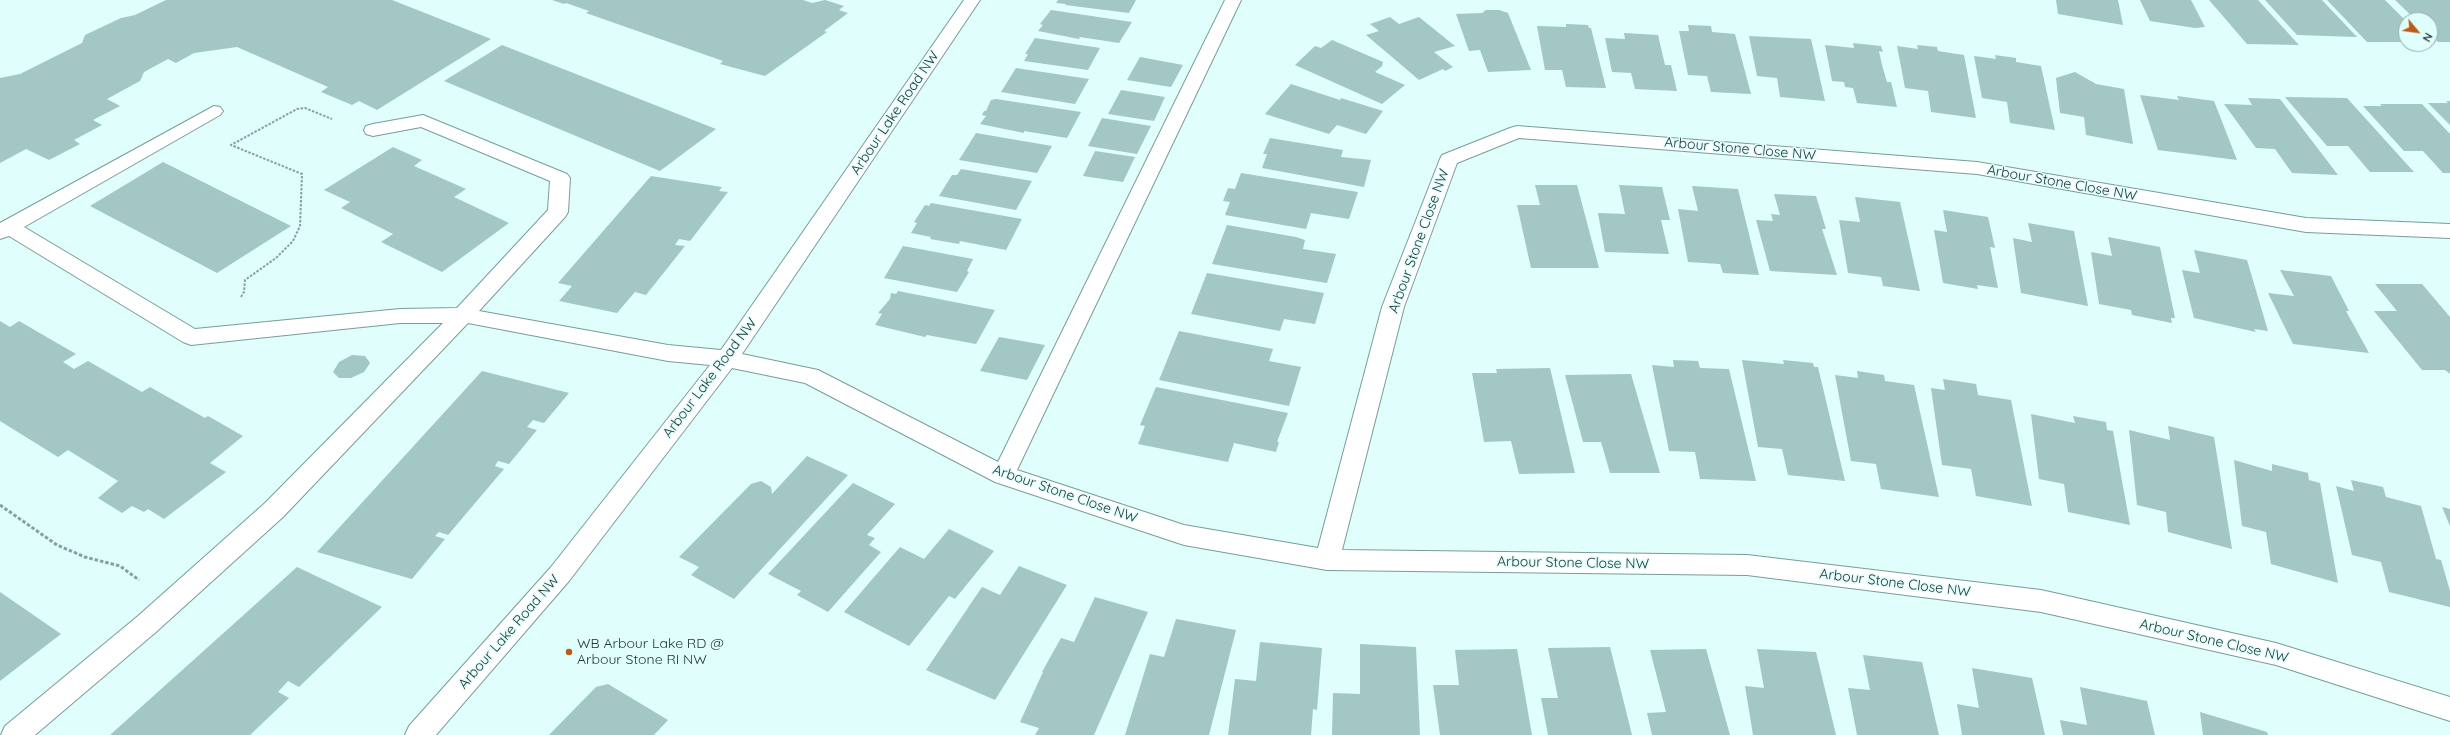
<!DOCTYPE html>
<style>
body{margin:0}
#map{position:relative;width:2450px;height:735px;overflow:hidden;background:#dffefc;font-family:Quicksand,sans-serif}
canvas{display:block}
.north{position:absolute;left:2398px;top:12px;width:40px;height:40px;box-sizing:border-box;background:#dffefc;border:1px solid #95aead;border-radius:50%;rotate:119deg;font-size:11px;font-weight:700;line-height:16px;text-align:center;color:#273636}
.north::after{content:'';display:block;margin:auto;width:14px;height:18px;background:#bb5b16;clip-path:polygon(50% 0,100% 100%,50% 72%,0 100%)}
</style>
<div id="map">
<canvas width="2450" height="735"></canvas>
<div class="north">N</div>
</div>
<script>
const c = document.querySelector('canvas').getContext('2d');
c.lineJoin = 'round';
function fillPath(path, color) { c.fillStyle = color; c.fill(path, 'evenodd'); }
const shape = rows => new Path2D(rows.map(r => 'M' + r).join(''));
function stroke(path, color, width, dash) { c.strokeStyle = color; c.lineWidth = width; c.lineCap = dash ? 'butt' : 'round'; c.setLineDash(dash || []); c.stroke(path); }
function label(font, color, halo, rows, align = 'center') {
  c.font = font + ' Quicksand,sans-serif'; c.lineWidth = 3; c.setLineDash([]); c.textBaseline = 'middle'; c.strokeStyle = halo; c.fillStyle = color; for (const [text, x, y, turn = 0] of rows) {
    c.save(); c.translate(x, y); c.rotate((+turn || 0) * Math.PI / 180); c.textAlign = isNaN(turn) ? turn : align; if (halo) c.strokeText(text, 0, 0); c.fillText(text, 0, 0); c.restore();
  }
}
fillPath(shape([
 [166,0,392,0,491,39,377,110,359,101,352,105,321,92,328,87,237,47,194,53,176,63,168,59,144,72,140,81,107,99,120,106,93,120,102,125,74,140,80,144,49,160,26,149,0,163,0,78,20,74,82,43,85,35,121,18,135,15],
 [552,0,803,0,812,3,825,0,844,6,839,10,848,13,824,31,827,32,765,76,720,64,723,61,586,13,589,11,566,3,564,4],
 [1058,0,1136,0,1129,13,1065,5,1066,4,1056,3],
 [2056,0,2118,0,2123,25,2058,14],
 [2140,0,2191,0,2205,27,2195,28,2150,21],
 [2209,0,2258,0,2299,45,2247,44],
 [2265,0,2322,0,2357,37,2297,35],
 [2327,0,2385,0,2406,21,2406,42,2367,42],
 [2395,0,2450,0,2450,42,2438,42,2430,34,2430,20,2416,20],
 [1051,10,1132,22,1119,43,1080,37,1079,39,1038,31,1043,25,1040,24],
 [1486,10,1499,10,1508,13,1531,70,1488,72,1480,50,1469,51,1456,14,1482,13],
 [1390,17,1399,24,1419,17,1455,46,1434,52,1453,67,1445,71,1443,69,1419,80,1366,35,1379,31,1370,24],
 [1566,24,1588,25,1589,28,1591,28,1606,88,1566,87,1562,70,1545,70,1537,26,1566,27],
 [1688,25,1711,26,1712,32,1735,34,1751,94,1711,92,1707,76,1688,75,1679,31,1689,31],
 [1624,33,1658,35,1665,65,1671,65,1677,91,1635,89,1631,73,1612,72,1605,38,1625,39],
 [1749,36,1811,39,1825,101,1780,97,1777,78,1757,76],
 [1035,38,1100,48,1088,70,1024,61,1028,54,1025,54],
 [1332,40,1383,62,1382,66,1375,72,1405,85,1382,104,1295,65,1315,46,1321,48],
 [1853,43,1881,46,1883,52,1879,51,1882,65,1887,82,1891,82,1897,107,1857,103,1853,88,1845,87,1844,82,1832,81,1825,45,1854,48],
 [502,45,716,129,660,171,444,81],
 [1917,45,1937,47,1938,51,1964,55,1976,118,1931,112,1928,91,1905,88,1897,46,1918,49],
 [1995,55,2016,58,2016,62,2041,66,2055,130,2010,123,2007,102,1982,98,1974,56,1996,59],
 [1140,57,1183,65,1171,87,1127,80],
 [1016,68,1089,79,1075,104,1001,92],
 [2075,72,2096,84,2124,89,2133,144,2086,135,2084,117,2060,113,2056,78],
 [1291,84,1340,100,1341,98,1383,111,1366,134,1337,125,1329,134,1265,114],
 [1121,90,1165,97,1154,121,1108,114],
 [2140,95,2179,100,2177,96,2214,101,2237,160,2158,150],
 [2285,97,2347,98,2414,172,2370,172,2348,146,2327,146],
 [2248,98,2280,99,2338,175,2292,173,2275,149,2256,148,2224,104,2252,105],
 [996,99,1081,112,1067,138,1024,131,1024,133,980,124,986,116,982,115,984,111,986,111,991,100],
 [2446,101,2450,101,2450,125,2428,103,2448,103],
 [2380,104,2422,104,2450,134,2450,173,2443,173,2423,151,2404,151,2363,106,2382,106],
 [1102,118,1151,126,1137,154,1088,146],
 [976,133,1052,146,1037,173,959,160],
 [1270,138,1343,150,1341,157,1371,160,1364,187,1262,168,1267,154,1263,154],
 [393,147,422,160,414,166,466,189,454,197,509,223,442,272,381,242,393,234,341,208,350,202,324,190],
 [1095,151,1135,157,1123,182,1083,176],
 [163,162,291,226,217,273,90,206],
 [961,169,1032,181,1016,210,939,196,952,175,957,175],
 [1241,173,1358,192,1349,219,1311,213,1306,229,1225,215,1230,202,1223,201,1228,188,1235,189],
 [651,176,722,187,719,191,728,192,690,241,679,239,675,245,685,246,646,295,635,292,617,313,559,301,572,286,558,283],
 [1535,185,1577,185,1599,268,1531,268,1517,205,1540,205],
 [1619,185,1662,187,1670,220,1661,220,1669,254,1605,252,1598,213,1625,214],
 [1692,186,1738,189,1759,275,1723,273,1720,264,1688,262,1678,209,1698,211],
 [1774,194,1816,196,1826,229,1822,229,1837,275,1770,271,1756,220,1773,221,1771,214,1780,215],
 [1855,197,1900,202,1920,291,1883,286,1881,277,1848,273,1839,220,1860,222],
 [931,203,1022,219,1006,250,960,241,959,244,930,239,931,237,911,233,917,223,914,222,925,205,929,206],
 [1943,210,1988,217,1995,248,1990,247,1998,288,1977,285,1978,289,1943,283,1934,230,1947,232],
 [2028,223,2074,231,2088,306,2021,293,2013,238,2032,242],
 [1227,225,1296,237,1305,240,1303,249,1336,254,1327,283,1212,264],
 [2108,237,2160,247,2175,318,2171,318,2172,323,2132,315,2131,310,2099,304,2091,252,2112,256],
 [903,246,973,259,967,271,969,272,957,292,884,278],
 [2194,250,2247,260,2268,331,2254,329,2256,332,2194,318,2182,270,2200,273],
 [2280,270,2331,276,2349,311,2346,311,2369,353,2293,344,2268,293,2294,296],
 [1207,273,1324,293,1315,324,1284,319,1280,331,1191,314],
 [2375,284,2422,284,2450,317,2450,374,2445,370,2422,370,2374,311,2397,311],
 [898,291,995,310,976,344,927,335,925,337,875,325,882,314,878,313,890,299,891,293,896,294],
 [0,321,10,327,19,321,76,354,63,362,74,369,88,361,142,392,150,387,205,418,208,416,243,436,210,463,226,472,164,519,148,509,144,512,132,506,122,513,98,498,118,481,68,450,58,457,0,421],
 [1179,331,1273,349,1269,361,1301,367,1289,406,1159,380],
 [999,337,1045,345,1027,380,980,371],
 [352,355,365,356,370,363,364,372,351,378,339,378,333,372,339,362],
 [1673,360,1698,361,1700,368,1729,369,1756,481,1700,479,1695,452,1669,451,1652,365,1674,367],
 [1742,360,1784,364,1783,360,1813,363,1814,367,1818,367,1845,481,1788,475,1782,449,1758,447],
 [1550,368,1575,473,1519,474,1511,441,1484,442,1472,373,1497,373,1496,369],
 [482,371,569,393,544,423,533,420,527,427,537,430,509,464,498,461,495,466,504,469,448,535,439,532,435,536,445,539,412,579,317,552],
 [1857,371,1884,375,1885,381,1914,385,1939,497,1881,489,1876,464,1851,461,1835,375,1858,378],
 [1631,374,1660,473,1610,473,1601,442,1583,442,1565,375],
 [1943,379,1976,384,1978,395,2011,400,2032,506,1976,496,1971,469,1942,465,1931,388,1945,390],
 [1156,387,1288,413,1277,442,1279,442,1276,452,1234,443,1228,462,1138,444,1145,426,1140,425],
 [2031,414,2075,423,2073,416,2106,422,2107,430,2113,431,2130,525,2068,512,2064,484,2039,479],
 [2168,426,2214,437,2232,549,2168,532,2166,512,2137,505,2129,430,2170,440],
 [807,456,848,475,734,599,691,575,699,567,679,557,751,484,761,481,771,487,772,494],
 [2234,460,2272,471,2272,464,2308,473,2309,480,2320,483,2338,583,2271,564,2266,532,2242,526],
 [2351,480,2383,487,2386,497,2421,506,2436,559,2441,560,2450,591,2450,607,2389,592,2381,562,2352,555,2336,486,2354,491],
 [853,483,895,504,867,535,875,538,869,545,881,552,828,612,797,595,801,591,768,574],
 [2442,507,2450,509,2450,526],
 [949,529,994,551,955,599,949,596,909,646,844,612,900,547,924,559],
 [1019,566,1067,585,995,700,926,670,982,587,1000,595],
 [297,567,382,607,299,687,288,681,278,692,289,698,250,735,110,735],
 [0,592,61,634,0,681],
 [1095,597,1148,612,1094,735,1035,735,1039,728,1020,722,1043,672,1042,672,1061,638,1074,642],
 [1176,619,1236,630,1209,735,1125,735,1150,654,1164,657],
 [1260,642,1322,648,1317,710,1313,709,1311,735,1228,735,1235,679,1256,681],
 [1360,644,1416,647,1420,735,1332,735,1333,693,1360,694],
 [1610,647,1632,735,1548,735,1541,698,1558,698,1548,648],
 [1517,649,1532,735,1440,735,1433,685,1459,685,1455,650],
 [1706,649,1730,735,1652,735,1647,713,1666,712,1650,650],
 [1757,649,1816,652,1836,735,1753,735,1745,686,1764,688],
 [1863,655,1922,662,1939,735,1857,735,1848,688,1870,690],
 [1972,668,2032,678,2045,735,1962,735,1957,704,1979,708],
 [608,684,668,720,654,735,549,735,596,687],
 [2080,687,2147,701,2155,735,2063,735,2060,720,2087,725],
 [2200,712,2267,732,2268,735,2203,735]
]), '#a2c7c5');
const minor = shape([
 [964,0,980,0,742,354,818,370,998,462,1225,0,1241,0,1017,470,1184,525,1318,548,1382,307,1440,159,1442,155,1510,128,1517,126,1977,162,2306,218,2450,224,2450,238,2306,232,1977,174,1519,138,1457,163,1404,307,1342,550,1747,555,2041,590,2276,643,2450,697,2450,721,2276,665,2041,612,1747,575,1327,570,1184,545,995,482,805,383,732,368,569,581,436,735,405,735,409,726,551,567,710,365,668,361,468,323,283,517,156,632,35,735,1,735,5,726,138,616,265,503,443,323,400,323,191,345,183,342,9,236,0,239,0,223,214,106,220,107,223,111,220,115,24,227,195,329,400,309,457,308,548,210,550,181,421,127,373,136,366,134,364,130,366,126,373,124,423,115,567,174,570,178,568,212,565,217,479,311,668,345,721,350,964,0]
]);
stroke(minor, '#789d9b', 2);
stroke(shape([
 [241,297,244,292,245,280,276,258,293,241,300,226,302,174,231,145,297,109,305,108,332,119]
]), '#88a09f', 2, [2.5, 1.5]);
stroke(shape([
 [0,505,57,545,85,557,120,566,139,580]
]), '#88a09f', 3, [3.5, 2]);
fillPath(minor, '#fff');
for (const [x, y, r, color] of [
 [569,652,4,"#bb5b16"]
]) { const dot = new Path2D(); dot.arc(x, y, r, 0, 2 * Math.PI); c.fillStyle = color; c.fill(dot); stroke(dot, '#dffefc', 1.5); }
label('14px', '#273636', '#dffefc', [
 ["Arbour Lake Road NW",895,113,-56],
 ["Arbour Stone Close NW",1740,149,5],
 ["Arbour Stone Close NW",2062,183,10],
 ["Arbour Stone Close NW",1419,241,-70],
 ["Arbour Lake Road NW",710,378,-53],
 ["Arbour Stone Close NW",1065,494,19],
 ["Arbour Stone Close NW",1573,563,1],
 ["Arbour Stone Close NW",1895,583,7],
 ["Arbour Lake Road NW",509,632,-49],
 ["Arbour Stone Close NW",2214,641,13]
]);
label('14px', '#273636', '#dffefc', [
 ["WB Arbour Lake RD @",577,644],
 ["Arbour Stone RI NW",577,660]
], 'left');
</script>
